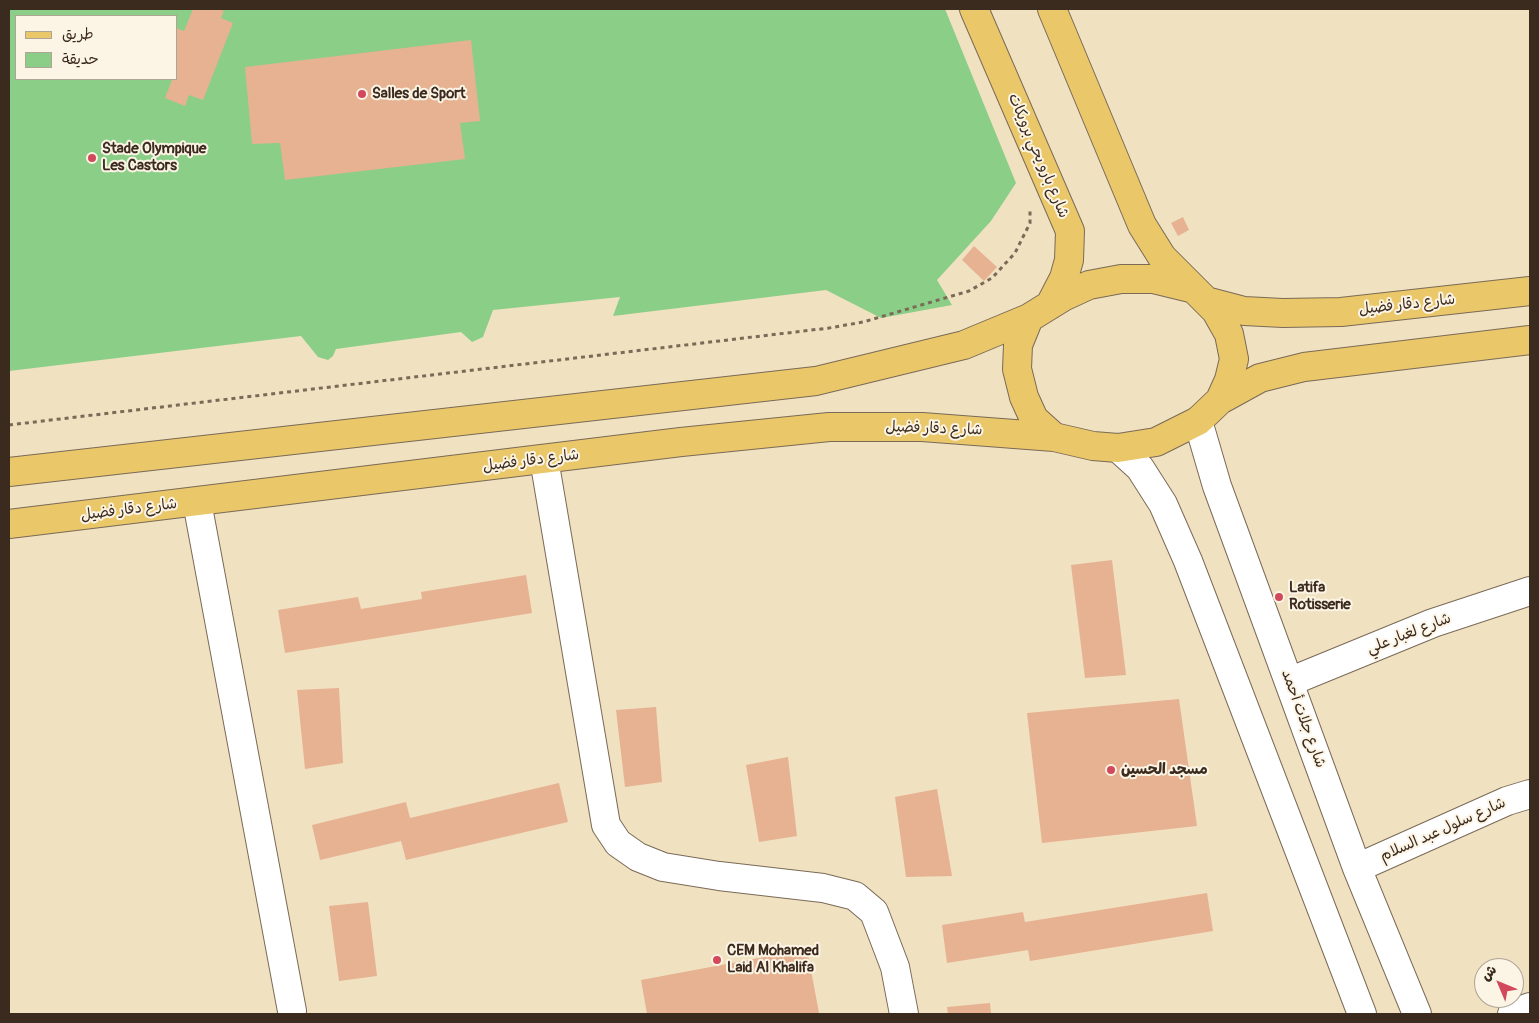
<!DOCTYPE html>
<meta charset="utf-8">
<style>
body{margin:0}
#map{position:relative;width:1539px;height:1023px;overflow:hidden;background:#f0e1c1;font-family:Pangolin,"Playpen Sans Arabic",sans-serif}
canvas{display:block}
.frame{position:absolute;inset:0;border:10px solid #3b2a1e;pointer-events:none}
.legend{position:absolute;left:15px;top:15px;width:162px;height:65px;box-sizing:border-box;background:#fcf5e5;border:1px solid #afa495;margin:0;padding:6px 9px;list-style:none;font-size:15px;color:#3b2a1e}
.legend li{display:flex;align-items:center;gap:10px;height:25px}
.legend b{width:25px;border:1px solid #afa495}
.north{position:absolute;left:1474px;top:958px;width:50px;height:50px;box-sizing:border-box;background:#fcf5e5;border:1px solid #afa495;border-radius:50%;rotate:315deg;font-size:14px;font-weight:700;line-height:20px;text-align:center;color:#3b2a1e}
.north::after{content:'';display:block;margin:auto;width:18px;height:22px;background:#d1495b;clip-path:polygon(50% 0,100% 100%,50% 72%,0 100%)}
</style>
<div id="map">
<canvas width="1539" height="1023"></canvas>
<div class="frame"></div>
<ul class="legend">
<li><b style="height:6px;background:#eac769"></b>طريق</li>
<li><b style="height:14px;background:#8bce87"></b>حديقة</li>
</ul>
<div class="north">ش</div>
</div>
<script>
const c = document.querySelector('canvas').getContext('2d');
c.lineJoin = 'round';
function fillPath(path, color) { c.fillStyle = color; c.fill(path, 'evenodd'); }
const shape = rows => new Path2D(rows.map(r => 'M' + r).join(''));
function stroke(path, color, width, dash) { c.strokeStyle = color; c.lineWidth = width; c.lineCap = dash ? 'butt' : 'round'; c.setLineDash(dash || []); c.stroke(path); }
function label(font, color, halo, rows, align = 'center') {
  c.font = font + ' Pangolin,"Playpen Sans Arabic",sans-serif'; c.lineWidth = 4; c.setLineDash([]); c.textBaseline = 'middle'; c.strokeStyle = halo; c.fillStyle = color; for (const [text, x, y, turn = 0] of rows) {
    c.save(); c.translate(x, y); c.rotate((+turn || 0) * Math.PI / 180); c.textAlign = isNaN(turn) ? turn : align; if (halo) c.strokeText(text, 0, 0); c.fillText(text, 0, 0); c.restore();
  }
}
fillPath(shape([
 [9,9,945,9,1016,183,991,221,937,280,952,305,881,318,826,290,613,316,620,297,493,310,483,337,472,342,461,332,336,349,333,356,328,360,318,357,301,336,9,371],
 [16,16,176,16,176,79,16,79]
]), '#8bce87');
fillPath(shape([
 [193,9,218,9,224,11,221,18,233,23,203,100,189,95,185,106,165,98,172,80,168,79,176,79,176,28,184,31],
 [471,40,480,121,460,123,465,159,285,180,280,143,252,144,245,67],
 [1183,217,1189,230,1178,236,1171,223],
 [974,246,997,267,984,281,962,260],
 [1112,560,1126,675,1085,678,1071,565],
 [526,575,532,613,285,653,278,610,358,597,361,609,422,599,421,592],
 [339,688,343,763,305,769,297,690],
 [1179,699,1197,826,1042,843,1027,713],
 [656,707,662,782,625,787,616,710],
 [788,757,797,836,759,842,746,765],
 [559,783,568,822,406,860,401,841,320,860,312,825,406,802,410,818],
 [937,789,952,876,906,877,895,797],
 [1207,893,1213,931,1030,961,1028,950,947,963,942,925,1023,912,1025,922],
 [368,902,377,976,339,981,329,906],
 [807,949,819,1013,647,1014,641,980],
 [990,1003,991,1014,948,1014,947,1007]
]), '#e6b292');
const minor = shape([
 [1198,421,1217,486,1357,868,1417,1014],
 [1118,448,1140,468,1163,504,1188,561,1362,1014],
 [544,459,606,825,618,843,638,857,663,867,719,876,823,888,855,896,874,912,895,967,904,1014],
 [197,502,292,1011],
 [1289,682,1433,623,1530,591],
 [1357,868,1507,801,1530,794],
 [1512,1014,1530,1007]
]);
const major = shape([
 [974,9,1070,231,1069,260,1064,278,1050,305],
 [1052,9,1142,225,1162,257,1193,288],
 [1121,279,1153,279,1194,289,1216,311,1229,334,1234,359,1229,380,1220,400,1198,421,1156,442,1118,448,1093,446,1054,437,1034,419,1024,397,1017,369,1018,345,1029,318,1063,297,1089,285,1121,279],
 [1206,301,1244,311,1283,313,1341,312,1530,291],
 [1220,400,1260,378,1304,367,1530,340],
 [9,472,816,381,964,345,1029,318],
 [9,524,681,442,829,427,922,427,1054,437]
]);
stroke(minor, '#7a6a57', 30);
stroke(major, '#7a6a57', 30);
stroke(shape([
 [9,425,829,328,863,322,969,291,992,278,1015,253,1030,223,1030,209]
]), '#7a6a57', 3, [4, 4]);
stroke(minor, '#fff', 28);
stroke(major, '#eac769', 28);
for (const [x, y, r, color] of [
 [362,94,5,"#d1495b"],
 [92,158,5,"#d1495b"],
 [1279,597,5,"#d1495b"],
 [1111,770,5,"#d1495b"],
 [717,960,5,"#d1495b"]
]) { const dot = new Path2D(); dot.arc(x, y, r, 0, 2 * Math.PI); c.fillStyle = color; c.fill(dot); stroke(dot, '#fcf5e5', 2); }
label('bold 15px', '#3b2a1e', '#fcf5e5', [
 ["Salles de Sport",372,94],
 ["Stade Olympique",102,149],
 ["Les Castors",102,166],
 ["Latifa",1289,588],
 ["Rotisserie",1289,605],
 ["مسجد الحسين",1121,770],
 ["CEM Mohamed",727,951],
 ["Laid Al Khalifa",727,968]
], 'left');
label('15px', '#3b2a1e', '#fcf5e5', [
 ["شارع بارو يحي برويكات",1038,156,67],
 ["شارع دقار فضيل",1407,305,-6],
 ["شارع دقار فضيل",934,429,2],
 ["شارع دقار فضيل",531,461,-7],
 ["شارع دقار فضيل",129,510,-7],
 ["شارع لغبار علي",1409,634,-21],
 ["شارع جلات أحمد",1303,719,70],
 ["شارع سلول عبد السلام",1443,830,-24]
]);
</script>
